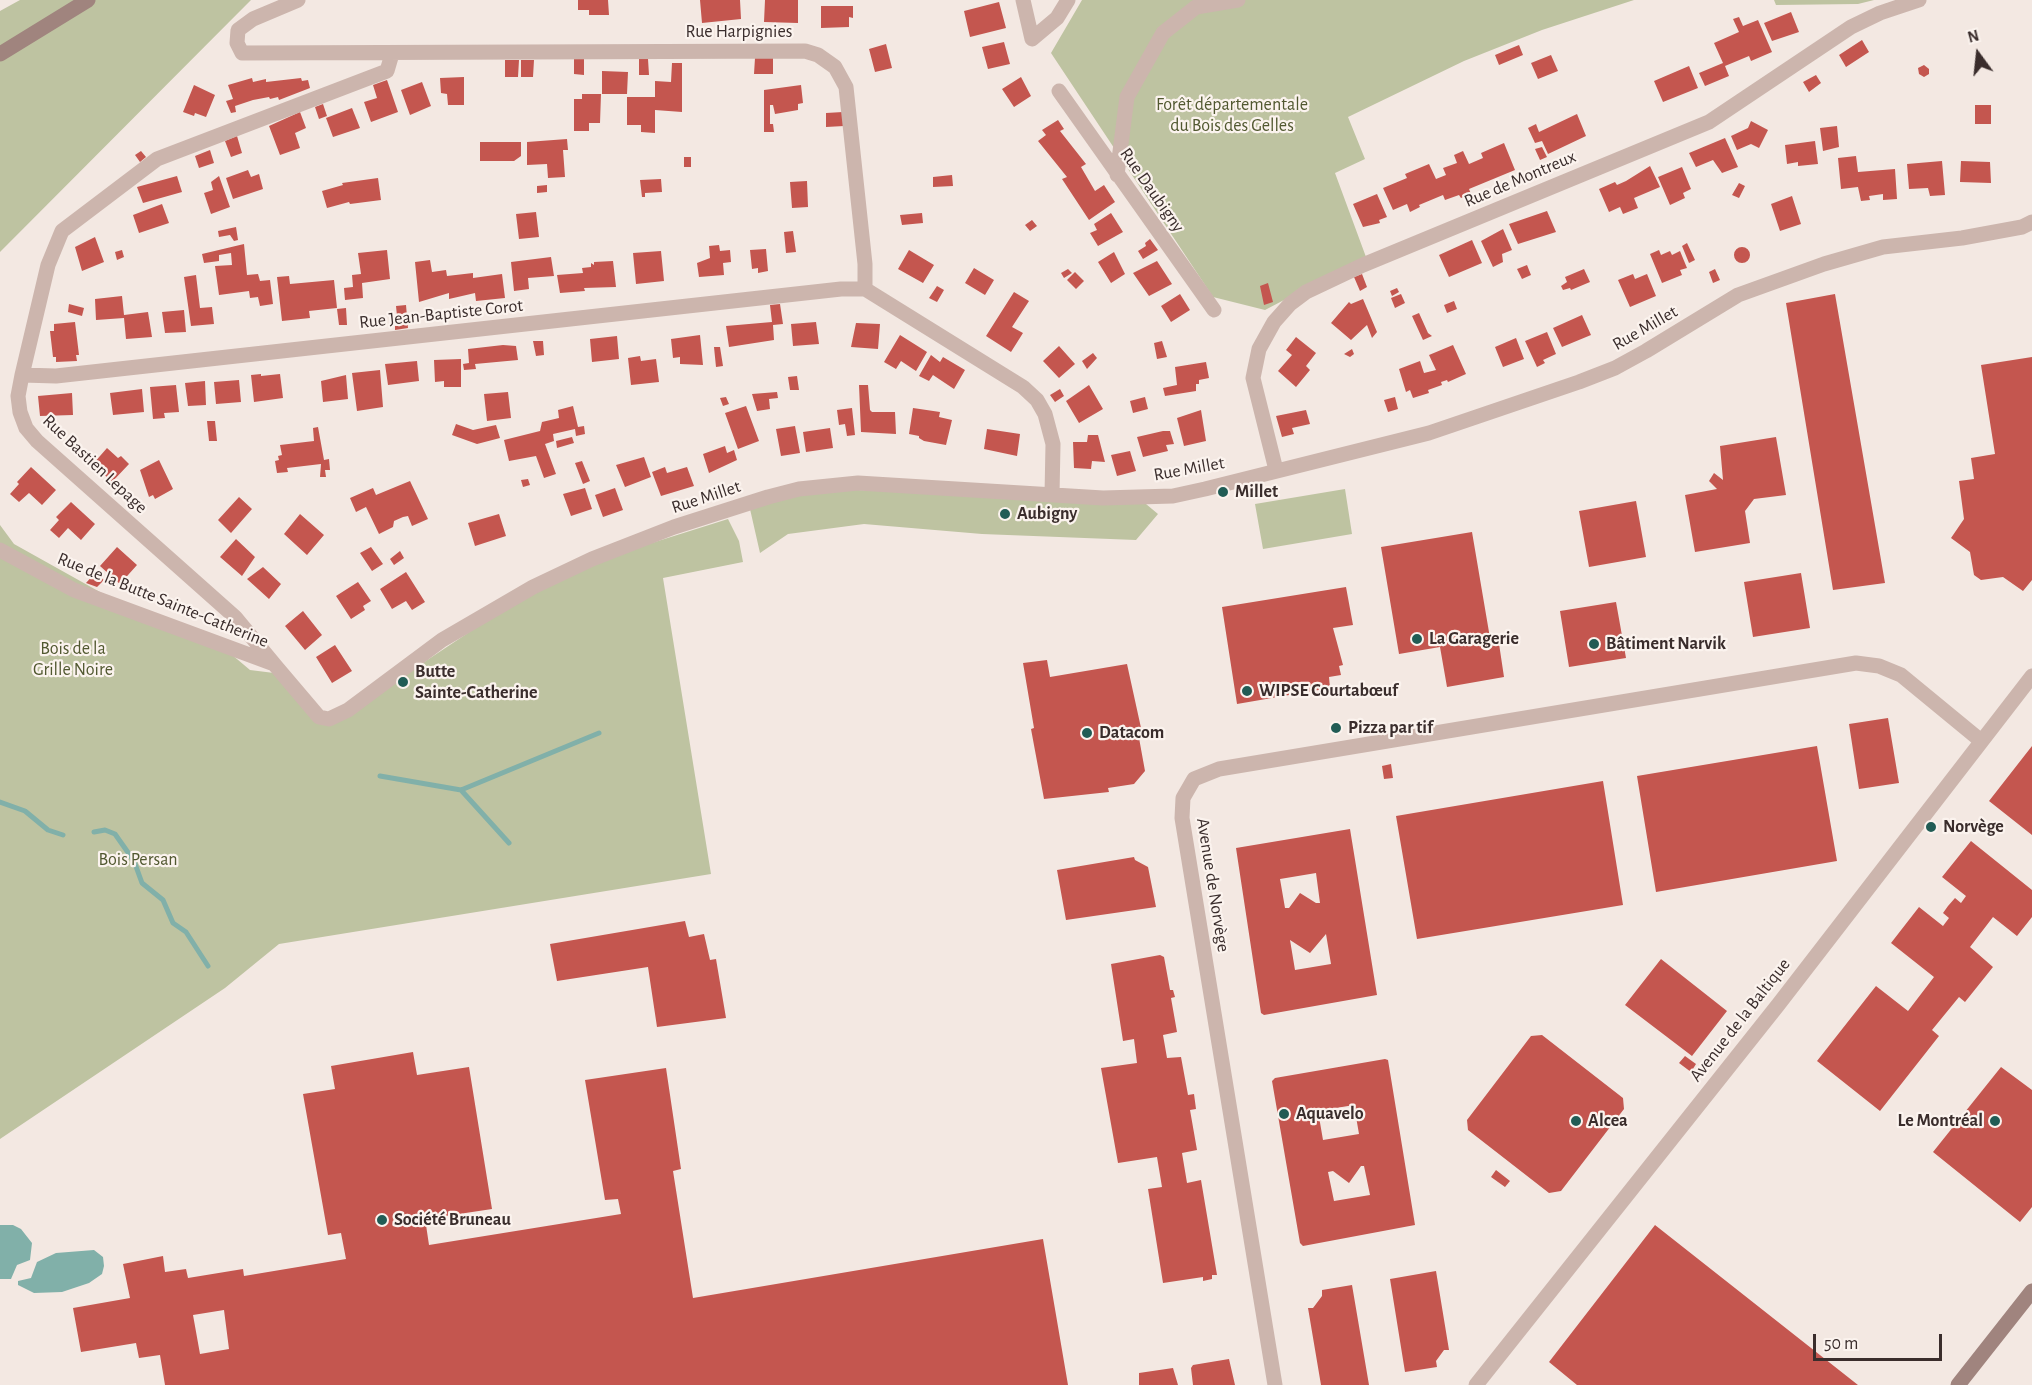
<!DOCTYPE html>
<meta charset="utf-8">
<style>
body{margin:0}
#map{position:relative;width:2032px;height:1385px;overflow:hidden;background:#f3e8e2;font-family:"Alegreya Sans",sans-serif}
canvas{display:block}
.north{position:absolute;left:1948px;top:24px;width:60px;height:60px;-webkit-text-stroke:4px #fbf3ee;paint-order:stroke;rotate:345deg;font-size:16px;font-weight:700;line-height:24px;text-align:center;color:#3a2d2c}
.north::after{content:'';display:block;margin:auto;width:21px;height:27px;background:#3a2d2c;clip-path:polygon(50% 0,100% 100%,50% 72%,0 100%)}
.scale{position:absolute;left:1813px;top:1334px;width:129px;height:27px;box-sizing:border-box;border:3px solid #3a2d2c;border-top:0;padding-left:8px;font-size:18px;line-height:21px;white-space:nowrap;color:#3a2d2c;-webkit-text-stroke:4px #fbf3ee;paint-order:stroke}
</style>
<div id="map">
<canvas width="2032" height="1385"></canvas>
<div class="north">N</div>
<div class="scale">50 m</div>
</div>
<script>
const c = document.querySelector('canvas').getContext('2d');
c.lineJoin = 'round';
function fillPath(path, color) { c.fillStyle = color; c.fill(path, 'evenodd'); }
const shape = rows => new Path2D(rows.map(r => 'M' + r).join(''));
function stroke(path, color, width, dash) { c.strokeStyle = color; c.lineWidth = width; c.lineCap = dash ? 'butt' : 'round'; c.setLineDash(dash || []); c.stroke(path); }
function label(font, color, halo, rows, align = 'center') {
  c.font = font + ' "Alegreya Sans",sans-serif'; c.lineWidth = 4.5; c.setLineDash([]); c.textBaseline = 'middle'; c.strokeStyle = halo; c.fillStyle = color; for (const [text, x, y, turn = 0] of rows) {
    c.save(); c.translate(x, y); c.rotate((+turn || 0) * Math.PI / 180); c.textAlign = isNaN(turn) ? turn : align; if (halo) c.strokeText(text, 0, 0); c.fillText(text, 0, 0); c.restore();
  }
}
fillPath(shape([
 [20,0,251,0,0,252,0,11],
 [1082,0,1634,0,1542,30,1464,61,1348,117,1365,159,1335,173,1366,257,1265,310,1213,297,1051,53],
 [1774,0,1874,0,1858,4,1776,5],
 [838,489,1146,504,1158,514,1136,540,982,534,864,524,788,534,760,553,750,509,793,497],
 [1345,489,1352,534,1263,549,1255,504],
 [728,519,739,541,743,562,663,578,711,874,279,944,225,988,0,1139,0,525,14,544,159,625,231,654,250,670,274,673,314,719,340,718,501,611,604,558]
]), '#bec3a1');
fillPath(shape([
 [0,1225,13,1225,21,1229,32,1243,30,1260,17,1265,11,1279,0,1279],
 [94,1250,103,1257,104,1266,102,1274,89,1283,62,1292,34,1293,18,1285,18,1281,31,1278,37,1262,56,1253]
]), '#81b0a9');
stroke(shape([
 [380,776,461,790,599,733],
 [461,790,509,843],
 [0,802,25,811,48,830,63,835],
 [94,832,105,830,115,834,134,861,142,883,163,900,173,923,186,932,208,966]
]), '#81b0a9', 5);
fillPath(shape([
 [578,0,608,0,609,15,589,15,589,10,578,10],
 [700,0,740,0,741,19,702,23],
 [765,0,798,0,798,23,764,22],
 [999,2,1006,28,970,37,964,11],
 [821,6,853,6,853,18,849,17,849,27,821,28],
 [1791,12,1799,32,1772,41,1764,23],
 [1739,17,1743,26,1758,20,1772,52,1751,61,1749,56,1725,66,1729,76,1705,86,1699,73,1723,63,1714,43,1739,32,1733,19],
 [1862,40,1869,52,1846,67,1839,55],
 [1004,42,1010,64,988,69,982,47],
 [886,44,892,68,875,72,869,49],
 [1519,45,1523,55,1499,65,1495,55],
 [1551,55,1558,71,1538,79,1531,63],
 [755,58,773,58,773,74,754,74],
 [574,59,584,59,584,75,574,74],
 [639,59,648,59,649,75,639,75],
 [505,60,519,60,518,77,505,77],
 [521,60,534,60,533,77,521,77],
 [672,63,682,63,682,112,655,110,655,133,641,132,641,125,627,125,627,97,655,97,655,81,671,82],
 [1924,65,1929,69,1929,74,1924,77,1919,74,1918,68],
 [1689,66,1698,88,1663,102,1654,81],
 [602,71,628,72,627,94,602,94],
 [1816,75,1821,83,1809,92,1803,82],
 [464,77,464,105,448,105,447,94,441,93,440,78],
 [1021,77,1031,96,1014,107,1002,89],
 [252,78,253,82,266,79,266,82,301,78,302,81,308,80,310,88,279,100,278,97,270,99,269,97,253,100,235,106,236,112,231,113,226,101,233,99,228,85],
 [387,80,398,112,371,122,364,102,377,98,373,85],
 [422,82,431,106,410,115,401,90],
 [194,85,215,95,206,117,195,113,194,116,183,112],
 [801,85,803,103,798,104,798,110,775,114,773,105,770,105,770,124,773,124,774,132,764,132,764,90],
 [582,94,601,94,600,123,589,123,589,131,574,131,574,99,582,99],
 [323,104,327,116,319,119,315,107],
 [1975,105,1991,105,1991,124,1975,124],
 [352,108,360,128,333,137,326,118],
 [300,112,306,128,295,133,300,148,280,155,269,126],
 [843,112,844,126,826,127,826,113],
 [1577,114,1586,136,1548,154,1542,141,1535,143,1528,128,1536,124,1539,132],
 [1058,120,1064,129,1060,131,1086,164,1081,167,1095,191,1104,185,1115,202,1089,220,1062,179,1067,177,1038,141,1046,135,1042,130],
 [1751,121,1768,130,1759,148,1751,144,1737,150,1731,136,1748,128],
 [1837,126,1839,147,1823,151,1820,128],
 [237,136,242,153,231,157,225,141],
 [1725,138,1738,167,1722,173,1713,160,1696,167,1689,153],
 [567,139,568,150,563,150,565,177,548,178,547,164,527,165,527,142],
 [1815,141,1818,164,1798,166,1798,162,1787,164,1785,145],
 [480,142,521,142,521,156,514,161,480,161],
 [1504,143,1515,170,1469,189,1471,194,1461,198,1459,195,1445,200,1443,195,1419,205,1420,207,1410,212,1407,204,1393,210,1383,188,1407,178,1405,174,1429,164,1436,179,1446,175,1443,168,1457,163,1454,155,1463,151,1469,164,1483,158,1481,153],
 [1542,147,1547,157,1540,160,1535,149],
 [210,150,214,163,199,168,195,156],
 [141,151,146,157,140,162,135,155],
 [1856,156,1858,172,1895,169,1897,199,1883,200,1883,194,1869,196,1870,200,1861,201,1858,187,1841,189,1838,158],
 [684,157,691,157,691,167,684,167],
 [1942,161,1945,195,1930,196,1928,188,1909,189,1907,164],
 [1961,161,1990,162,1991,183,1960,182],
 [1650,166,1660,187,1634,198,1638,208,1623,214,1620,207,1609,212,1599,189,1615,182,1617,185,1626,181],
 [1682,167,1691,189,1683,193,1685,198,1670,205,1658,177],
 [248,170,251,177,259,174,263,189,233,199,226,178],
 [952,175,953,186,933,187,933,177],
 [177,176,182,192,143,203,137,187],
 [219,176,230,207,211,214,204,193,213,190,211,182],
 [378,178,381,200,350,204,349,202,327,208,322,191,343,185,342,183],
 [661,179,662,192,645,193,645,197,642,197,640,180],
 [807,181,808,207,792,208,790,182],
 [1739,183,1745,186,1739,198,1732,195],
 [547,185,547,192,537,193,537,186],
 [1377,194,1387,217,1379,220,1380,223,1363,227,1353,204],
 [1792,196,1801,224,1780,231,1771,204],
 [162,204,169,223,139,233,133,215],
 [1547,211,1556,232,1518,244,1509,224],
 [536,212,539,237,519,239,516,214],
 [922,213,923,223,902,225,900,215],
 [1111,213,1123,232,1098,246,1090,233,1097,230,1094,224],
 [1032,220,1037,226,1030,231,1025,225],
 [236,227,238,240,234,241,230,235,219,237,218,231],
 [1503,229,1512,250,1502,254,1503,262,1493,267,1481,241],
 [793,231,796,252,786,253,784,232],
 [95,237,104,262,82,271,75,247],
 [1150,239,1158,250,1143,259,1138,251,1146,246,1145,243],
 [1472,240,1482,263,1449,277,1439,255],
 [1687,243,1695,260,1689,263,1682,246],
 [244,244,247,275,258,274,260,281,270,280,273,304,260,306,258,297,250,298,249,291,219,295,215,266,232,265,231,253,219,255,219,261,204,263,202,254],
 [719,245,720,251,730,250,731,262,723,263,724,275,699,277,697,263,710,258,709,246],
 '1734 255a8 8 0 1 1 16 0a8 8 0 1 1-16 0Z',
 [766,249,768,271,758,273,758,268,752,269,750,250],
 [122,250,124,257,117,260,115,252],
 [387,250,390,279,362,283,363,298,345,300,344,288,353,287,352,275,361,274,358,253],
 [909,250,934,265,923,283,898,269],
 [1659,250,1661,255,1670,251,1672,255,1680,251,1687,268,1680,270,1682,275,1662,283,1650,254],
 [661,251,664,281,636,284,633,253],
 [1114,252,1125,274,1111,283,1098,262],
 [551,257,554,276,528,278,529,289,514,291,511,262],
 [430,260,432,272,446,270,447,276,473,273,473,278,502,274,505,298,476,301,475,293,449,299,449,293,419,302,415,262],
 [613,261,616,287,584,288,585,291,560,293,557,275,583,273,582,268,591,267,591,263,594,265,594,262],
 [1157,261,1172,284,1149,296,1133,273],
 [1527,265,1531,275,1522,279,1517,269],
 [974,268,994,280,985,295,965,283],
 [1068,269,1072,273,1064,278,1061,273],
 [1584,269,1590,282,1571,290,1570,288,1563,290,1561,286,1567,282,1565,277],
 [1715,269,1720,280,1713,283,1709,272],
 [1075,272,1084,281,1076,289,1067,280],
 [1362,274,1367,287,1360,291,1354,277],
 [1633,274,1635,279,1647,274,1656,296,1630,307,1618,280],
 [196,275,200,308,212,307,214,324,191,326,184,277],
 [289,276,290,284,334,280,337,308,309,311,310,318,282,321,277,277],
 [1268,283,1273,302,1264,305,1260,286],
 [937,286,944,290,937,302,929,298],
 [1397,288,1399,292,1392,296,1390,291],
 [1014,292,1029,301,1012,327,1023,333,1011,352,986,336],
 [1180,294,1190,310,1171,322,1161,306],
 [1401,294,1405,303,1395,308,1391,298],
 [1835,294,1885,583,1833,590,1786,303],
 [122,296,124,315,148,312,152,337,126,339,124,318,96,320,95,299],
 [1363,299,1377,332,1372,338,1367,325,1351,340,1331,323,1349,302,1351,304],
 [1454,301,1457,309,1447,313,1444,305],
 [69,304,84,308,82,316,68,312],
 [780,304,783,324,773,325,774,340,729,347,726,326,772,322,770,305],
 [406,305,408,328,395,330,395,326,398,326,396,306],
 [346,308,347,325,339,325,337,309],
 [184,310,186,332,165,333,162,312],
 [1419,313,1428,333,1432,336,1423,340,1412,316],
 [1582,315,1591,335,1562,347,1553,328],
 [75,322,79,355,76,355,77,361,56,362,56,357,53,357,50,331,54,331,54,324],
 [816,322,819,344,793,346,791,324],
 [856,323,880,324,878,349,851,347],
 [1547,332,1556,354,1543,360,1545,363,1537,367,1525,341],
 [700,335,703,365,680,364,680,357,673,358,671,339],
 [900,335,927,352,916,371,901,361,896,369,884,362],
 [617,336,619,359,592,362,590,339],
 [1296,337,1316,353,1306,366,1310,370,1296,387,1278,371,1292,355,1286,350],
 [1516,338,1524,359,1503,367,1495,347],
 [533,341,543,341,544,355,536,356],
 [1162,341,1167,357,1157,359,1154,343],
 [503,345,516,346,518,360,475,364,476,369,464,370,463,364,469,363,468,349],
 [1453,345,1466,374,1448,382,1447,380,1441,382,1442,385,1428,390,1429,393,1413,398,1410,390,1406,392,1399,369,1420,361,1424,373,1436,370,1429,355],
 [1059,346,1075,364,1059,378,1043,361],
 [714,347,720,347,723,366,716,367],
 [1352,349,1354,354,1350,357,1344,354],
 [1093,353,1097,358,1087,369,1082,361],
 [931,355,940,362,943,357,965,370,954,389,933,375,929,381,919,376],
 [640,356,641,361,656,359,659,382,631,385,628,358],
 [2032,357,2032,580,2023,591,2003,577,1981,580,1974,575,1970,552,1951,538,1964,519,1959,481,1974,479,1971,458,1995,454,1981,365],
 [461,359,461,387,444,387,444,381,435,382,434,360],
 [417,361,419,381,388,385,385,364],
 [1206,362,1209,378,1199,380,1199,384,1196,384,1196,391,1165,396,1163,388,1177,385,1175,367],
 [380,370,383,407,357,411,352,373],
 [261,374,261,376,280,374,283,398,254,402,251,375],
 [346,375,348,399,323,402,321,381],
 [797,376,799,390,790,390,788,377],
 [239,380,241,402,216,404,214,382],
 [205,381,206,405,188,406,185,383],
 [176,385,179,412,164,413,165,418,153,419,150,387],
 [859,385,868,385,870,410,872,412,895,412,896,434,861,432],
 [1089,385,1103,409,1079,423,1066,401],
 [142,389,144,412,113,415,110,393],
 [1060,389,1064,396,1055,402,1050,395],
 [508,392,511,418,487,421,484,394],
 [777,392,778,398,769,399,770,409,757,411,752,394],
 [72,393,73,415,40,416,38,396],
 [726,397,729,404,723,406,720,398],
 [1145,397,1148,409,1133,413,1130,401],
 [1395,397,1398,409,1388,412,1384,400],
 [573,406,578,427,584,426,585,434,576,436,575,429,553,434,554,441,545,444,556,474,544,478,536,456,509,461,504,440,540,431,542,422,559,418,558,410],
 [746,406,759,441,738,449,725,413],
 [852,408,855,435,847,436,845,424,839,425,837,410],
 [913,408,940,412,939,417,952,420,946,445,924,441,919,438,919,436,909,434],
 [1201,410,1206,441,1184,446,1177,418],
 [1306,410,1310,424,1292,428,1294,434,1282,437,1276,416],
 [207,421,215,421,217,441,209,441],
 [456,424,473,430,496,425,500,438,477,444,452,435],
 [795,426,800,453,781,456,776,429],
 [318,427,324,460,329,459,330,470,325,470,326,477,320,477,321,464,287,468,288,472,277,473,275,461,279,460,278,456,282,455,280,445,314,441,313,428],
 [830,428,833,448,806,452,803,432],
 [987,429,1020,434,1017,456,984,449],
 [1163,431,1170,431,1174,444,1166,445,1168,451,1143,457,1137,437],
 [1088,435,1098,435,1105,462,1092,461,1091,469,1074,468,1073,442,1087,442],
 [572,437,574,443,557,448,556,441],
 [1776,437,1786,495,1754,499,1745,511,1750,543,1695,552,1685,495,1717,489,1709,481,1714,473,1723,480,1720,446],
 [725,446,727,453,734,450,737,460,709,473,703,454],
 [107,448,118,458,121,456,129,464,112,482,93,464],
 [1130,451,1136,471,1117,476,1111,455],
 [644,457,651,477,625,487,616,465],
 [159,460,173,489,155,499,153,495,149,497,140,470],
 [582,461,590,481,583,484,575,463],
 [31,467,56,490,42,505,29,493,19,502,10,494,19,484,17,482],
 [665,467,667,473,687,467,694,486,661,496,652,472],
 [528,479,530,485,523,487,521,480],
 [410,481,428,519,412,526,408,516,403,517,394,521,393,527,379,534,366,507,356,512,350,498,373,488,376,495],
 [585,488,592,509,571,516,563,494],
 [615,488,623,510,603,517,595,495],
 [239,497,252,509,231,533,218,520],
 [1636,501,1646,557,1589,567,1579,511],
 [71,502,95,524,81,540,68,528,59,538,50,530,59,520,56,517],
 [1000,509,1010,510,1009,519,999,518],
 [300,514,324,535,307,555,284,534],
 [499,514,506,536,475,546,468,523],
 [1472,532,1490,638,1498,637,1504,677,1447,687,1440,647,1399,654,1381,547],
 [236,539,255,557,242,576,220,557],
 [117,547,137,565,120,584,100,566],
 [371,547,383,564,372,571,360,553],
 [400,551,404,558,394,565,390,559],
 [263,567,281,584,269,599,247,579],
 [406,572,425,602,412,610,406,601,392,609,380,589],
 [95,573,104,580,97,587,86,583],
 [1801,573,1810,628,1753,637,1744,582],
 [358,582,371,601,363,606,365,610,351,619,336,596],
 [1346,587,1353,625,1333,628,1343,665,1339,666,1341,675,1329,677,1330,688,1237,704,1222,607],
 [1616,602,1626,658,1569,667,1560,611],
 [303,611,322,635,305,650,285,626],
 [335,645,352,671,332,683,316,657],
 [1047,660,1050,677,1127,664,1143,737,1139,738,1145,771,1134,784,1108,788,1109,792,1044,799,1031,729,1034,728,1023,663],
 [1888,718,1899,783,1859,789,1849,724],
 [1817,746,1837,861,1656,892,1637,776],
 [2032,746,2032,835,1989,801],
 [1391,764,1393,778,1384,779,1382,766],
 [1603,781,1623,905,1417,939,1396,816],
 [1350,829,1377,995,1264,1015,1261,1013,1236,848],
 [1316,873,1320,903,1316,903,1300,893,1289,908,1285,908,1280,879],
 [1326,934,1331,964,1295,970,1290,940,1310,953],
 [1971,841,2032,890,2032,917,2017,936,1993,917,1970,947,1993,967,1965,1002,1959,997,1932,1030,1939,1036,1880,1111,1817,1061,1876,986,1908,1011,1934,977,1891,943,1919,907,1943,926,1949,918,1943,913,1948,906,1955,898,1961,903,1966,896,1942,877],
 [1134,857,1135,860,1148,867,1156,907,1066,920,1057,870],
 [685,921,689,937,704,934,710,960,716,959,726,1018,657,1027,648,967,557,981,550,944],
 [1160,955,1164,957,1170,990,1173,990,1175,997,1171,998,1177,1032,1163,1035,1167,1058,1181,1057,1188,1095,1194,1094,1196,1109,1190,1110,1197,1150,1182,1153,1187,1183,1201,1180,1217,1275,1212,1275,1212,1279,1203,1281,1203,1277,1163,1283,1148,1189,1162,1187,1157,1157,1118,1163,1101,1068,1137,1063,1134,1039,1123,1041,1111,964],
 [1661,959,1727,1011,1692,1056,1625,1005],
 [1542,1035,1623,1098,1624,1109,1561,1191,1549,1193,1468,1130,1467,1120,1531,1036],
 [413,1052,417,1075,469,1067,492,1209,439,1217,440,1224,426,1225,429,1245,621,1214,618,1199,605,1200,585,1080,666,1068,681,1169,673,1171,693,1298,1043,1239,1068,1385,165,1385,160,1355,139,1358,136,1343,81,1352,73,1308,130,1298,123,1264,163,1256,165,1272,186,1269,188,1278,243,1269,244,1276,346,1259,341,1233,328,1235,303,1094,335,1089,331,1066],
 [224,1310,229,1349,200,1354,193,1315],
 [1685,1056,1696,1064,1691,1072,1679,1063],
 [1385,1059,1388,1060,1415,1225,1303,1246,1300,1243,1272,1081,1275,1078],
 [1354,1105,1359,1134,1323,1140,1318,1111],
 [1361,1166,1364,1166,1370,1195,1334,1201,1328,1172,1333,1171,1349,1183],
 [2001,1067,2032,1090,2032,1207,2020,1222,1933,1152],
 [1496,1170,1510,1181,1505,1187,1491,1177],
 [1655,1225,1858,1385,1577,1385,1549,1362],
 [1436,1271,1449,1350,1444,1350,1436,1361,1437,1367,1405,1372,1390,1279],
 [1352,1285,1369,1385,1321,1385,1308,1308,1313,1308,1322,1296,1322,1290],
 [1229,1359,1235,1385,1193,1385,1191,1368,1193,1365],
 [1173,1368,1178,1385,1139,1385,1139,1373]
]), '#c4564f');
stroke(shape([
 [298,0,253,19,238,30,237,43,242,53,805,51,818,55,835,67,846,87,865,264,865,289],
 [1023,0,1032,39,1057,18,1068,0],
 [1059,91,1214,310],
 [1117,175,1127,97,1163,33,1196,7,1238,0],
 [865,289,1023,387,1037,400,1045,414,1053,444,1052,495],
 [22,375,56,376,841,289,865,289],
 [1276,470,1253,378,1259,349,1274,322,1290,304,1306,292,1363,265,1709,122,1851,27,1880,13,1919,0],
 [0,550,74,590,274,664,319,717,329,719,348,710,442,640,533,587,592,559,674,527,768,497,799,489,858,483,1103,498,1173,496,1205,489,1429,433,1579,382,1615,368,1646,351,1738,295,1824,264,1883,247,1962,238,2022,227,2032,222],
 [274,664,235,617,37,441,26,428,20,412,18,396,22,375,48,265,62,231,157,159,387,71,392,54],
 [1275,1385,1182,818,1183,798,1194,779,1219,769,1856,663,1879,666,1901,675,1980,740],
 [1476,1385,1778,1005,2032,676]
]), '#ccb5ad', 15);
stroke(shape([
 [0,54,88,0],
 [1958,1385,2032,1291]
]), '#a0847e', 15);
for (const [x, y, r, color] of [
 [1223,492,6,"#215c55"],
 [1005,514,6,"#215c55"],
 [1417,639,6,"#215c55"],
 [1594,644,6,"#215c55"],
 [403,682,6,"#215c55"],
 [1247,691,6,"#215c55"],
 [1336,728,6,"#215c55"],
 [1087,733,6,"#215c55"],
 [1931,827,6,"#215c55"],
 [1284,1114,6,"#215c55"],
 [1576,1121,6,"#215c55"],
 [1995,1121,6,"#215c55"],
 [382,1220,6,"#215c55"]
]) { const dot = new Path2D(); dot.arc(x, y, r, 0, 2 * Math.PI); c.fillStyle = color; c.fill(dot); stroke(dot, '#fbf3ee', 2); }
label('18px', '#3a2d2c', '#fbf3ee', [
 ["Rue Harpignies",739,32],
 ["Rue de Montreux",1520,179,-23],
 ["Rue Daubigny",1152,190,55],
 ["Rue Jean-Baptiste Corot",441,314,-6],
 ["Rue Millet",1645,328,-30],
 ["Rue Bastien Lepage",95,464,43],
 ["Rue Millet",1189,469,-10],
 ["Rue Millet",706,497,-18],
 ["Rue de la Butte Sainte-Catherine",163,600,22],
 ["Avenue de Norvège",1213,885,81],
 ["Avenue de la Baltique",1740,1020,-52]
]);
label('18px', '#515830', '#fbf3ee', [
 ["Forêt départementale",1232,105],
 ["du Bois des Gelles",1232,126],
 ["Bois de la",73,649],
 ["Grille Noire",73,670],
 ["Bois Persan",138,860]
]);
label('bold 18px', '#3a2d2c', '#fbf3ee', [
 ["Millet",1235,492],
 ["Aubigny",1017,514],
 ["La Garagerie",1429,639],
 ["Bâtiment Narvik",1606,644],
 ["Butte",415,672],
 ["Sainte-Catherine",415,693],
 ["WIPSE Courtabœuf",1259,691],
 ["Pizza par tif",1348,728],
 ["Datacom",1099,733],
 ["Norvège",1943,827],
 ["Aquavelo",1296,1114],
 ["Alcea",1588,1121],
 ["Le Montréal",1983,1121,"right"],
 ["Société Bruneau",394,1220]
], 'left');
</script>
